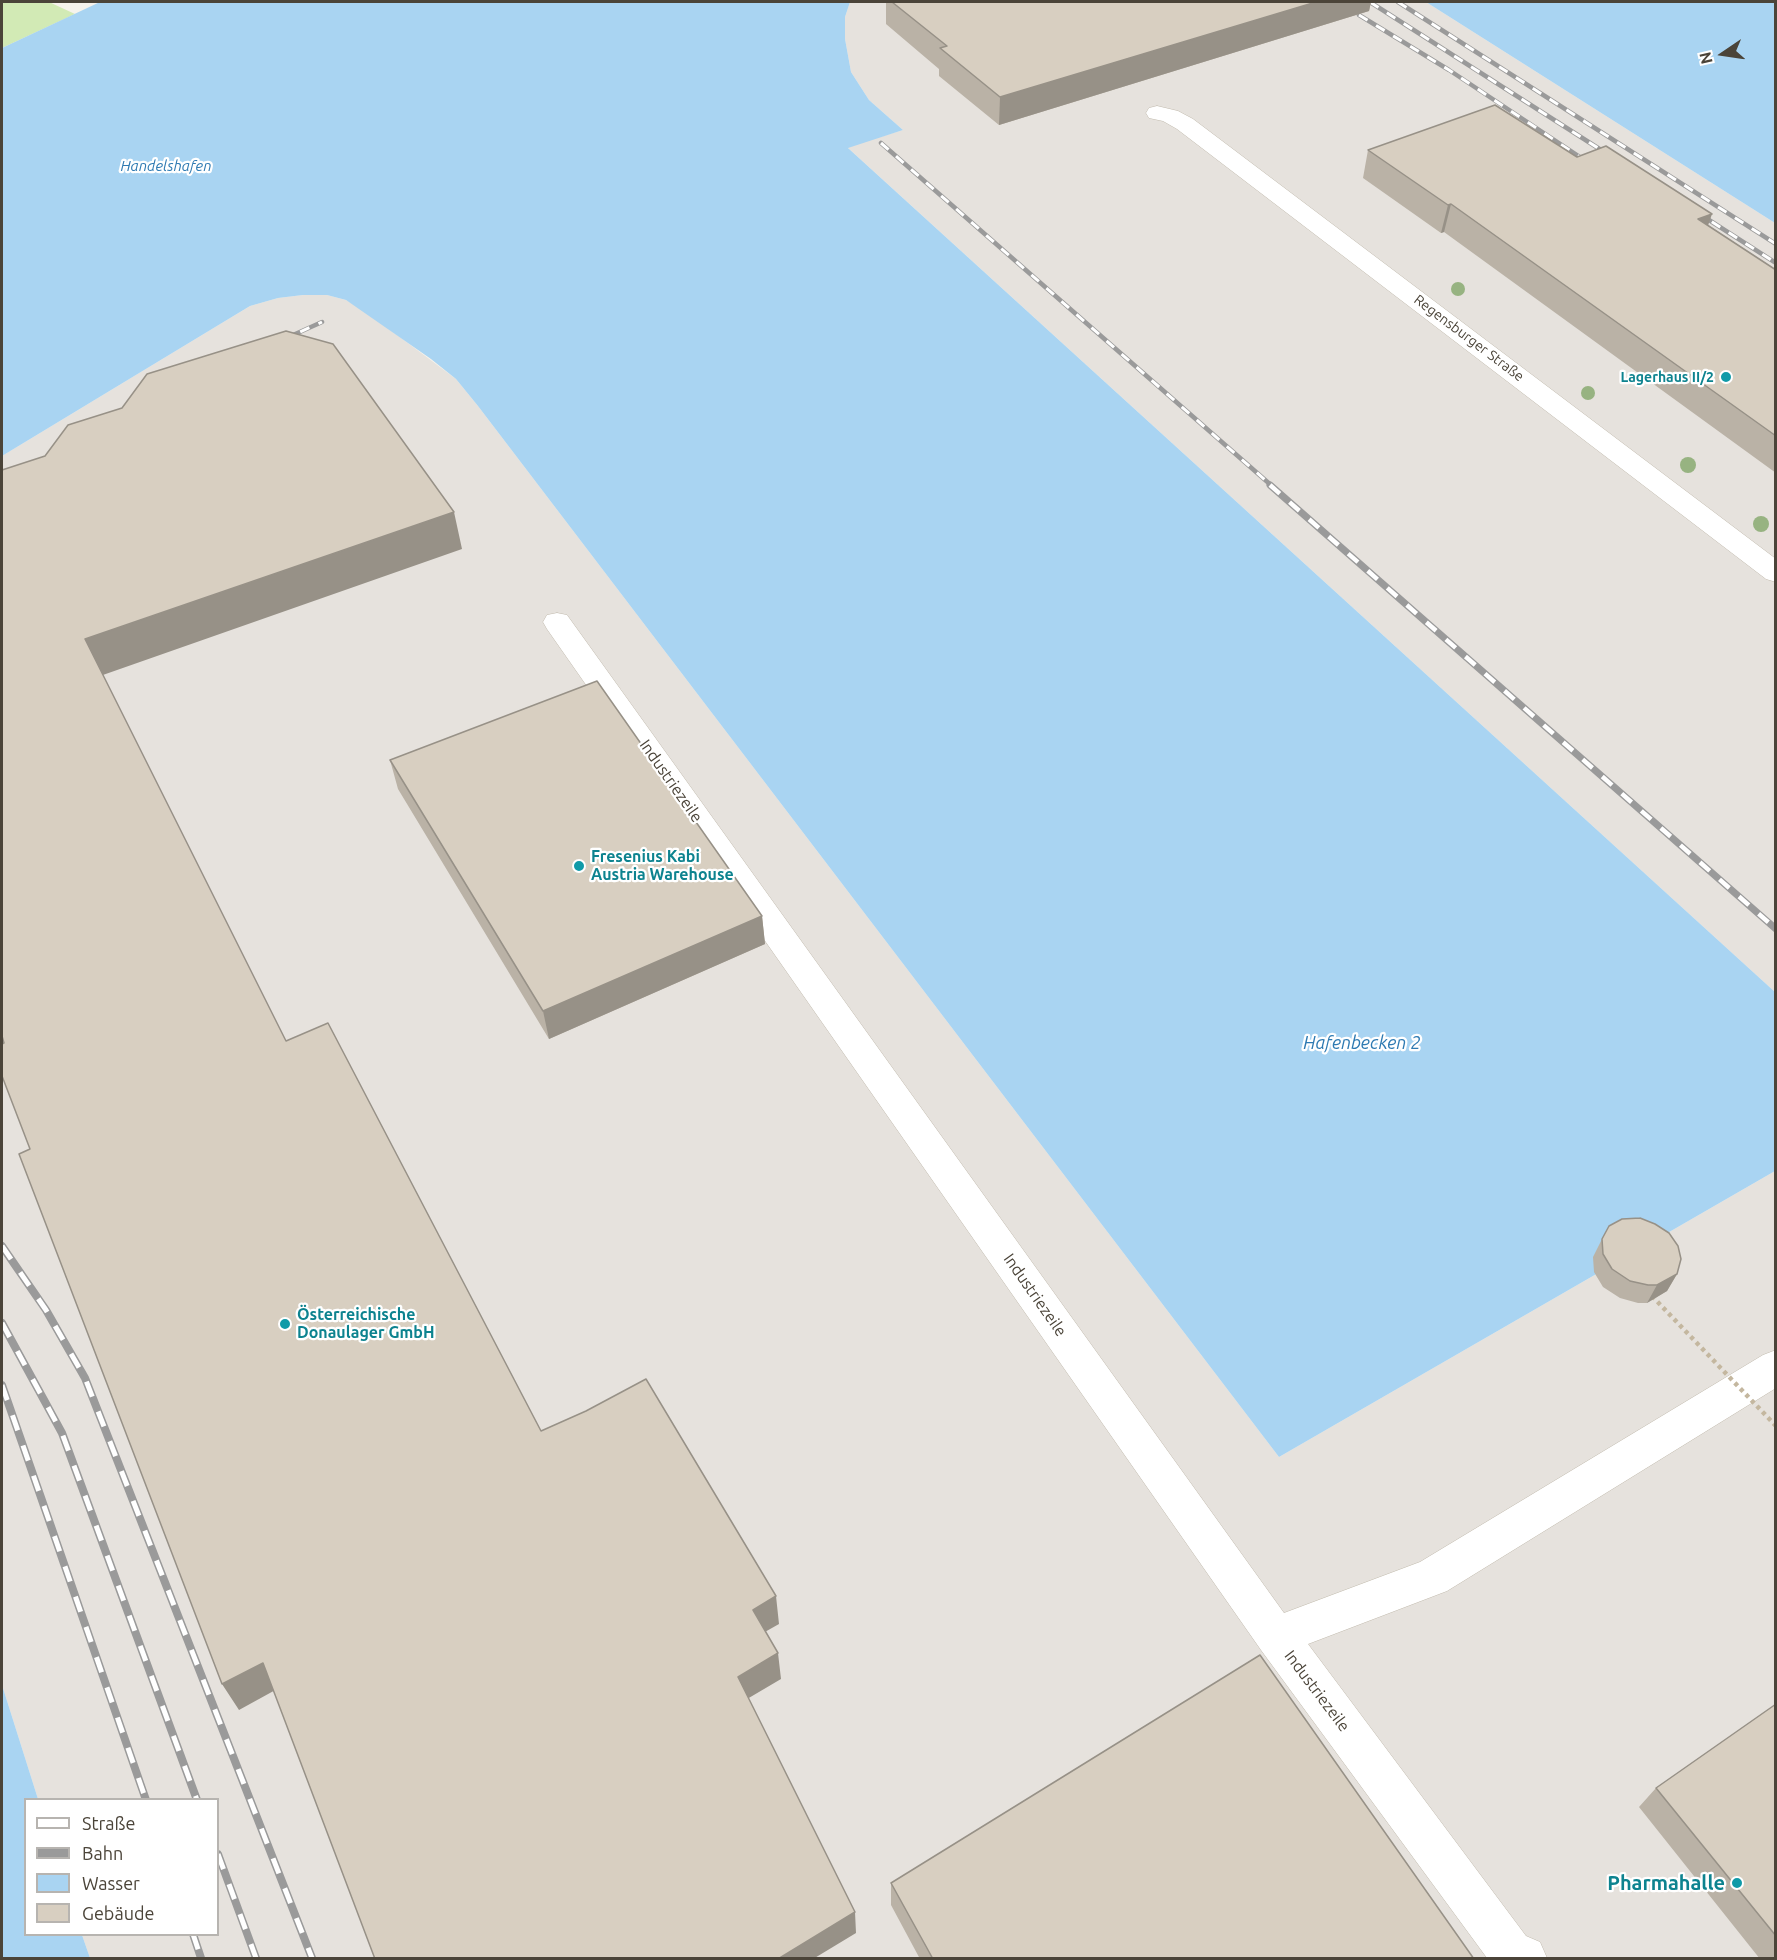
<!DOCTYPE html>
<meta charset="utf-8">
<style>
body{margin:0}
#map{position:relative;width:1777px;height:1960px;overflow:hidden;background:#f6f3ec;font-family:Ubuntu,sans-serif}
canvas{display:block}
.frame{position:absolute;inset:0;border:3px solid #4b4439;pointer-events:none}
.legend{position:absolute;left:24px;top:1798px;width:195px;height:138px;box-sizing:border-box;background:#fff;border:2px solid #b7b4b0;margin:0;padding:8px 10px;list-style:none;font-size:18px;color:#4b4439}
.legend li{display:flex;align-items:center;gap:12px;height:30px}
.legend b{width:30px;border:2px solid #b7b4b0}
.north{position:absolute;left:1693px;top:24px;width:60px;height:60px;-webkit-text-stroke:4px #fff;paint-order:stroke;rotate:257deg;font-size:16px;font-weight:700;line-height:24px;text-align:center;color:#4b4439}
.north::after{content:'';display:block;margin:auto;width:21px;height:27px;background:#4b4439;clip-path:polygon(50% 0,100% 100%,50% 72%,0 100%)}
</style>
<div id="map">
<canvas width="1777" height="1960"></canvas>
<div class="frame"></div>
<ul class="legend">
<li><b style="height:8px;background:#fff"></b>Straße</li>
<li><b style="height:8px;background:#9a9a9a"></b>Bahn</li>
<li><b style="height:16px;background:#a9d4f2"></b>Wasser</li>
<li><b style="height:16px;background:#d8cfc1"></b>Gebäude</li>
</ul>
<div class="north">N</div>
</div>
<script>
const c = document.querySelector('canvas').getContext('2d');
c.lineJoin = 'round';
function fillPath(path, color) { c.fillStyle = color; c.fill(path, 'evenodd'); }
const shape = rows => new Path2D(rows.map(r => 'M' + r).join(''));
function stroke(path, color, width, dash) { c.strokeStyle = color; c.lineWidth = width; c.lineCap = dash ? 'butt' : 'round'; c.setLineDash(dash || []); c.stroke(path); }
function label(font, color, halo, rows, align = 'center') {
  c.font = font + ' Ubuntu,sans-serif'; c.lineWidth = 4.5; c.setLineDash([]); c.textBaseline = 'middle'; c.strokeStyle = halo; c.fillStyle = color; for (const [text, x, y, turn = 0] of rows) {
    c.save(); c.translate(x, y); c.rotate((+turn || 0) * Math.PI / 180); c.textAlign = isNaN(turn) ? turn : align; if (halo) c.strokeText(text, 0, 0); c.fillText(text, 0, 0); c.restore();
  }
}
fillPath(shape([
 [850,2,1426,2,1775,223,1775,992,847,147,903,130,869,100,851,72,845,39,845,17],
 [303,295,327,295,346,300,365,311,456,379,478,406,1279,1457,1775,1171,1775,1958,90,1958,82,1935,218,1934,218,1800,38,1799,2,1685,2,456,250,306,278,298]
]), '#e6e2dd');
fillPath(shape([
 [2,2,49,2,75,14,2,48]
]), '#d2eab5');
fillPath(shape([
 [100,2,850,2,845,17,845,39,851,72,869,100,903,130,848,148,1775,992,1775,1171,1279,1457,478,406,456,379,431,359,346,300,327,295,303,295,278,298,250,306,2,456,2,48],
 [1426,2,1775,2,1775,223],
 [2,1685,38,1799,26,1800,26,1934,82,1935,90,1958,2,1958]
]), '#a9d4f2');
const minor = shape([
 [1157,106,1178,111,1193,119,1776,559,1776,582,1766,579,1177,129,1163,121,1149,118,1146,113,1149,108,1157,106],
 [557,613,567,615,1284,1613,1420,1562,1763,1355,1776,1350,1776,1388,1447,1591,1308,1644,1526,1936,1540,1942,1547,1958,1487,1958,1261,1650,547,629,543,622,547,615,557,613]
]);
stroke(minor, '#c2bbae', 1);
fillPath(minor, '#fff');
const railFar2 = shape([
 [1370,2,1612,157],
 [1398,2,1776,244],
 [1359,15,1449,70,1592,165],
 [881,143,1272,486],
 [1695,211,1776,263],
 [282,340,322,322]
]);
const railFar1 = shape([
 [1270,485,1776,929]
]);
const rail = shape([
 [2,1246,46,1310,85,1378,312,1958],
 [2,1323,62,1433,197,1800],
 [2,1385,146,1800],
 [218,1854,256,1958],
 [193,1934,201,1958]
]);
stroke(railFar2, '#9a9a9a', 4.5);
stroke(railFar1, '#9a9a9a', 7);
stroke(rail, '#9a9a9a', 8);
stroke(railFar2, '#fff', 3, [10]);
stroke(railFar1, '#fff', 4.5, [13]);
stroke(rail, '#fff', 5, [16]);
stroke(shape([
 [1652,1296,1776,1426]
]), '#c4b79f', 4.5, [4, 4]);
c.fillStyle = '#97b381';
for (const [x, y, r] of [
 [1458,289,7],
 [1588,393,7],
 [1688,465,8],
 [1761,524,8]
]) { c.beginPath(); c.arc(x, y, r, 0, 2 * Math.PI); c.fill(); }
fillPath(shape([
 [886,2,1371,2,1369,11,999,125,939,76,939,69,886,24],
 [1368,150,1577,157,1708,225,1776,270,1776,473,1444,232,1441,233,1363,178],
 [390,760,762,916,765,944,549,1039,398,789],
 [1602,1239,1677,1274,1667,1291,1647,1303,1638,1303,1620,1298,1603,1287,1594,1272,1593,1257],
 [1776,1704,1776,1959,1760,1959,1639,1807,1656,1788],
 [891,1883,1474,1959,920,1959,891,1905]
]), '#bab2a6');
fillPath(shape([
 [1316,2,1371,2,1369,11,999,125,1000,97],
 [1451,204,1444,232,1441,233,1448,205],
 [1712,214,1702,243,1698,219],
 [454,512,462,549,100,676,85,639],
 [762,916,765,944,549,1039,543,1011],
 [1677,1274,1667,1291,1647,1303,1657,1285],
 [776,1596,779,1624,756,1637,753,1610],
 [778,1653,781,1679,742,1702,738,1677],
 [263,1663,279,1688,239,1710,222,1684],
 [855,1912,856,1933,813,1959,778,1959]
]), '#979187');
const building = shape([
 [892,2,1316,2,1000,97,940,48,947,46,892,2],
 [1495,105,1577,157,1606,146,1712,214,1698,219,1776,270,1776,436,1451,204,1448,205,1368,150,1495,105],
 [286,331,333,344,454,512,85,639,286,1041,328,1023,541,1431,586,1411,646,1379,776,1596,753,1610,778,1653,738,1677,855,1912,778,1959,375,1959,263,1663,222,1684,19,1154,30,1149,2,1076,2,1044,4,1043,2,1036,2,470,45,456,68,425,122,408,147,374,286,331],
 [597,681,762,916,543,1011,390,760,597,681],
 [1640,1218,1655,1224,1669,1233,1678,1246,1681,1259,1677,1274,1657,1285,1648,1285,1630,1281,1612,1269,1603,1254,1602,1239,1609,1226,1622,1219,1640,1218],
 [1260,1655,1474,1959,933,1959,891,1883,1260,1655],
 [1776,1704,1776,1936,1656,1788,1776,1704]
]);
fillPath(building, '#d8cfc1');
stroke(building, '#979187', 1.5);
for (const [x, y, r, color] of [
 [1726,377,6,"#0f9aa8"],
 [579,866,6,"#0f9aa8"],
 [285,1324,6,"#0f9aa8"],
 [1737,1883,6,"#0f9aa8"]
]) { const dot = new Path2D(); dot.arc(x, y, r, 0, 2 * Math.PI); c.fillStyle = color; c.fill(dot); stroke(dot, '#fff', 2); }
label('14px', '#4b4439', '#fff', [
 ["Regensburger Straße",1469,338,37]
]);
label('bold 14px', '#0d838f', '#fff', [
 ["Lagerhaus II/2",1714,377]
], 'right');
label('italic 15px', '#2e7ab2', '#fff', [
 ["Handelshafen",166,166]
]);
label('16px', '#4b4439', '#fff', [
 ["Industriezeile",671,781,55],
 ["Industriezeile",1035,1295,55],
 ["Industriezeile",1317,1691,53]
]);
label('bold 16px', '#0d838f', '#fff', [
 ["Fresenius Kabi",591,857],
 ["Austria Warehouse",591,875],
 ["Österreichische",297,1315],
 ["Donaulager GmbH",297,1333]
], 'left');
label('italic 18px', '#2e7ab2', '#fff', [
 ["Hafenbecken 2",1362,1043]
]);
label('bold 20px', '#0d838f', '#fff', [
 ["Pharmahalle",1725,1883]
], 'right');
</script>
